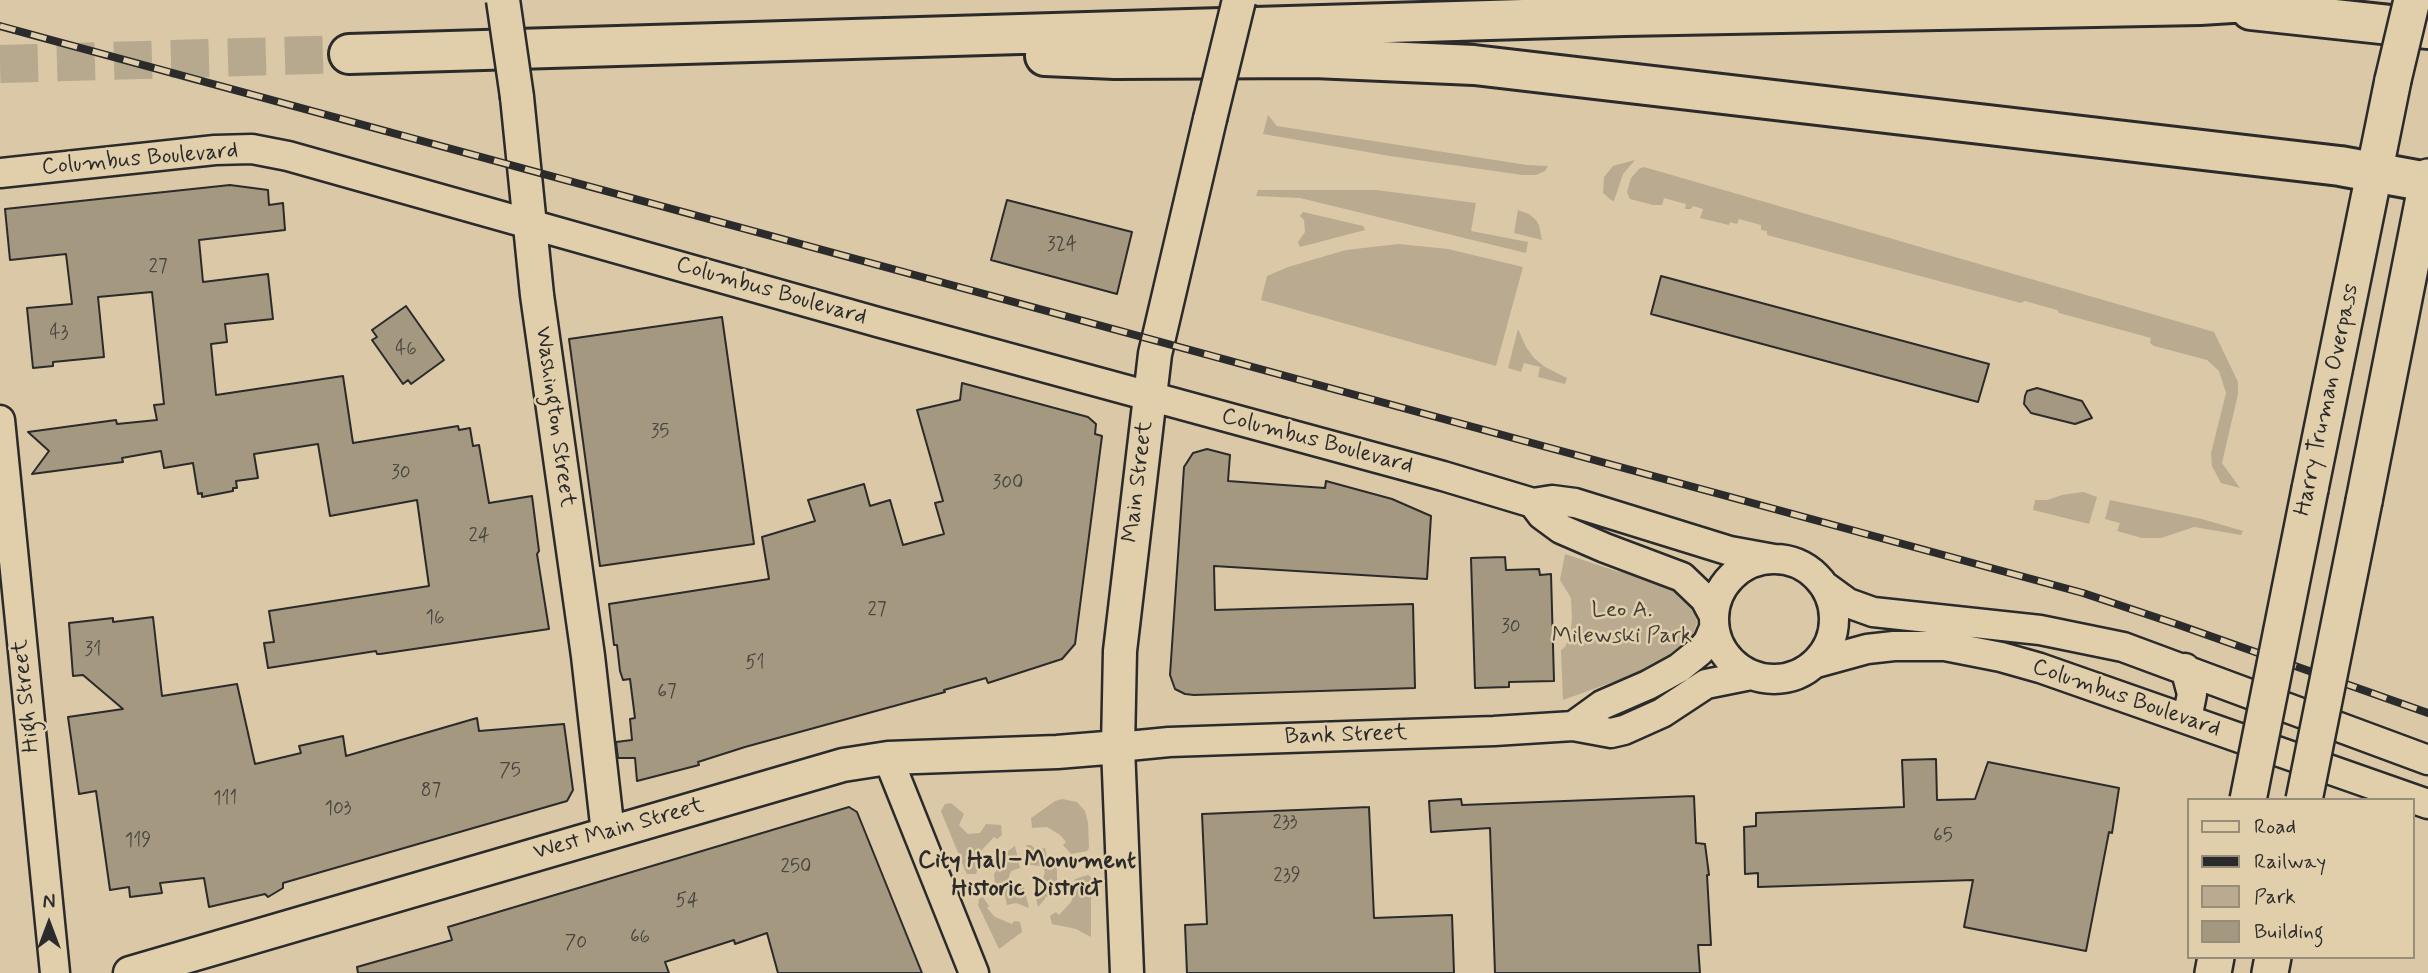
<!DOCTYPE html>
<meta charset="utf-8">
<style>
body{margin:0}
#map{position:relative;width:2428px;height:973px;overflow:hidden;background:#dac8a7;font-family:Mynerve,sans-serif}
canvas{display:block}
.legend{position:absolute;left:2187px;top:798px;width:228px;height:161px;box-sizing:border-box;background:#e1cfac;border:2px solid #988d78;margin:0;padding:9px 12px;list-style:none;font-size:21px;color:#2b2b2b}
.legend li{display:flex;align-items:center;gap:14px;height:35px}
.legend b{width:35px;border:2px solid #988d78}
.north{position:absolute;left:14px;top:889px;width:70px;height:70px;-webkit-text-stroke:5px #e1cfac;paint-order:stroke;rotate:0deg;font-size:19px;font-weight:700;line-height:28px;text-align:center;color:#2b2b2b}
.north::after{content:'';display:block;margin:auto;width:24px;height:32px;background:#2b2b2b;clip-path:polygon(50% 0,100% 100%,50% 72%,0 100%)}
</style>
<div id="map">
<canvas width="2428" height="973"></canvas>
<ul class="legend">
<li><b style="height:9px;background:#e1cfac"></b>Road</li>
<li><b style="height:9px;background:#2b2b2b"></b>Railway</li>
<li><b style="height:19px;background:#baab90"></b>Park</li>
<li><b style="height:19px;background:#a49881"></b>Building</li>
</ul>
<div class="north">N</div>
</div>
<script>
const c = document.querySelector('canvas').getContext('2d');
c.lineJoin = 'round';
function fillPath(path, color) { c.fillStyle = color; c.fill(path, 'evenodd'); }
const shape = rows => new Path2D(rows.map(r => 'M' + r).join(''));
function stroke(path, color, width, dash) { c.strokeStyle = color; c.lineWidth = width; c.lineCap = dash ? 'butt' : 'round'; c.setLineDash(dash || []); c.stroke(path); }
function label(font, color, halo, rows, align = 'center') {
  c.font = font + ' Mynerve,sans-serif'; c.lineWidth = 5; c.setLineDash([]); c.textBaseline = 'middle'; c.strokeStyle = halo; c.fillStyle = color; for (const [text, x, y, turn = 0] of rows) {
    c.save(); c.translate(x, y); c.rotate((+turn || 0) * Math.PI / 180); c.textAlign = isNaN(turn) ? turn : align; if (halo) c.strokeText(text, 0, 0); c.fillText(text, 0, 0); c.restore();
  }
}
fillPath(shape([
 [1268,115,1277,126,1527,165,1548,166,1545,171,1536,175,1522,175,1390,156,1263,134],
 [1635,160,1623,174,1614,201,1611,200,1603,193,1604,177,1613,166],
 [1644,167,2214,332,2238,382,2238,394,2222,463,2240,488,2221,483,2212,466,2211,453,2226,393,2219,371,2207,360,2154,346,2150,343,2151,338,2059,313,2057,310,2025,301,2021,303,1767,235,1767,231,1761,230,1761,225,1739,219,1737,224,1730,222,1729,225,1700,218,1703,209,1693,206,1691,209,1685,209,1686,204,1664,198,1662,205,1653,205,1630,199,1627,192,1631,178,1639,169],
 [1258,190,1376,190,1476,203,1471,231,1528,242,1526,253,1300,198,1256,196],
 [1518,210,1529,214,1536,220,1539,225,1542,240,1514,233],
 [1303,212,1363,226,1365,230,1300,247,1298,242,1305,232,1304,220,1300,216],
 [1399,244,1448,249,1523,267,1496,366,1261,300,1267,276,1288,267,1346,250],
 [1518,329,1526,347,1534,358,1545,367,1567,378,1565,384,1538,377,1540,367,1524,363,1521,372,1508,368],
 [2083,492,2097,497,2089,524,2033,510,2035,500,2047,500,2062,495],
 [2110,500,2202,519,2243,531,2241,535,2194,527,2161,538,2142,538,2117,531,2120,523,2105,519],
 [1565,554,1616,571,1661,578,1693,604,1697,623,1689,646,1668,662,1563,700,1561,650,1565,647,1570,636,1572,619,1571,598,1560,580],
 [1062,799,1077,802,1085,811,1088,823,1089,848,1087,851,1071,854,1063,845,1066,842,1060,835,1047,827,1032,828,1031,818,1055,801],
 [951,803,964,814,959,825,968,834,980,833,986,824,1001,825,1002,835,997,839,994,837,982,850,977,861,980,863,976,874,967,874,965,870,941,811,945,804],
 [1026,845,1031,845,1036,850,1045,848,1047,857,1050,857,1057,868,1057,882,1053,886,1055,895,1045,897,1045,899,1038,907,1033,885,1043,880,1045,871,1041,866,1030,865],
 [1015,846,1020,868,1011,871,1008,880,1012,885,1024,887,1029,908,1016,903,1007,905,1005,895,1002,896,995,886,994,874,999,867,997,858,1006,855,1008,851],
 [1088,875,1091,877,1091,937,1076,929,1052,924,1050,916,1056,912,1059,915,1071,902,1075,891,1073,889,1075,879],
 [983,897,989,906,987,908,995,917,1012,924,1014,921,1020,922,1022,932,999,949,978,905,979,899]
]), '#baab90');
const building = shape([
 [230,185,268,190,269,205,283,203,285,230,199,240,203,282,268,274,273,319,225,324,227,342,211,344,216,395,343,376,353,443,458,426,459,430,470,428,473,446,479,445,489,503,532,496,539,551,537,554,549,629,380,654,377,654,376,651,268,668,264,643,274,642,269,611,429,586,417,500,330,516,318,444,254,454,258,478,236,481,237,488,233,488,233,491,202,497,202,493,198,494,193,463,164,468,161,451,122,458,123,462,32,474,49,451,28,432,116,420,117,424,157,420,154,405,164,404,152,292,98,297,104,357,53,362,53,366,33,368,27,308,72,304,66,254,10,260,5,209,230,185],
 [1007,200,1132,232,1117,294,991,260,1007,200],
 [1661,276,1989,364,1978,402,1651,314,1661,276],
 [406,306,444,360,411,384,408,380,403,384,372,340,377,337,372,330,406,306],
 [722,317,754,544,600,566,569,339,722,317],
 [962,383,1088,417,1096,424,1095,434,1102,436,1075,644,1062,659,988,683,986,678,944,690,945,692,745,747,698,762,699,765,637,781,635,758,618,758,616,742,632,740,630,719,635,718,630,679,623,680,620,671,617,645,614,645,609,604,769,579,762,537,815,521,808,500,864,484,870,506,890,500,903,545,944,534,935,503,943,501,917,410,960,400,962,383],
 [2037,388,2082,401,2092,418,2075,424,2031,413,2024,404,2025,396,2027,391,2037,388],
 [1207,449,1230,455,1228,481,1325,488,1326,481,1392,499,1431,516,1427,579,1214,566,1215,610,1413,604,1415,688,1194,695,1185,694,1175,689,1170,675,1184,467,1193,453,1207,449],
 [1505,557,1506,570,1539,569,1540,575,1551,574,1554,681,1509,682,1509,687,1475,688,1471,558,1505,557],
 [153,617,162,696,237,684,255,764,301,753,299,746,343,736,346,756,477,718,479,731,564,724,573,790,567,801,283,883,283,888,268,897,265,894,209,907,204,878,160,883,162,893,130,897,129,887,110,890,96,791,79,794,68,717,123,709,83,675,73,676,69,623,113,618,113,622,153,617],
 [1936,759,1937,800,1975,799,1988,762,2119,788,2112,833,2109,832,2086,951,1964,927,1973,880,1758,887,1758,873,1745,874,1744,827,1756,826,1756,813,1904,807,1902,760,1936,759],
 [1694,796,1696,843,1705,844,1709,875,1707,875,1711,945,1698,945,1700,973,1495,973,1490,828,1431,832,1429,801,1461,799,1462,805,1694,796],
 [849,807,857,812,922,973,778,973,767,933,735,944,734,940,665,962,669,973,358,973,357,967,452,940,448,927,849,807],
 [1369,807,1374,918,1452,915,1454,973,1187,973,1185,925,1207,924,1202,814,1369,807]
]);
fillPath(building, '#a49881');
stroke(building, '#2b2b2b', 2);
stroke(shape([
 [0,64,349,54]
]), '#b7a98e', 38, [38, 19]);
const tertiary = shape([
 [0,173,215,150,252,149,288,156,881,323,1443,476,1533,503,1552,500,1575,503,1730,551,1774,559],
 [0,420,55,973],
 [1533,503,1542,515,1561,529,1605,548,1682,577,1705,599,1714,616],
 '1714 619a60 60 0 1 1 120 0a60 60 0 1 1-120 0Z',
 [1826,587,1848,603,1873,612,2040,630,2123,647,2428,760],
 [1816,663,1867,649,1894,646,1945,646,2001,657,2040,668,2428,804],
 [2185,668,2192,694,2187,719],
 [1573,726,1602,705,1648,685,1679,668,1700,651,1708,642,1714,628],
 [1118,747,1169,742,1494,731,1573,726,1611,733,1624,730,1662,713,1706,684,1751,675],
 [888,758,974,973]
]);
const secondary = shape([
 [517,97,537,295,588,656,608,833],
 [130,973,843,765,888,758,1057,752,1118,747],
 [1127,973,1118,747,1120,651,1155,354,1210,119]
]);
const primary = shape([
 [2310,489,2393,80],
 [2364,501,2428,177],
 [2213,973,2216,957],
 [2270,973,2273,957]
]);
const motorway = shape([
 [2251,10,2428,29],
 [349,54,1624,16,2200,5,2279,0],
 [1045,56,1115,59,1314,58,1474,65,2340,166,2428,182]
]);
stroke(tertiary, '#2b2b2b', 33);
stroke(secondary, '#2b2b2b', 37);
stroke(primary, '#2b2b2b', 40);
stroke(motorway, '#2b2b2b', 44);
stroke(tertiary, '#e1cfac', 28);
stroke(secondary, '#e1cfac', 32);
stroke(primary, '#e1cfac', 35);
stroke(motorway, '#e1cfac', 38);
const rail = shape([
 [0,26,2083,593,2179,625,2428,713]
]);
stroke(rail, '#2b2b2b', 8);
stroke(rail, '#e1cfac', 5, [16]);
const secondaryBridge = shape([
 [503,0,517,97],
 [1210,119,1239,0]
]);
const primaryBridge = shape([
 [2393,80,2412,0],
 [2248,800,2310,489],
 [2304,800,2364,501]
]);
stroke(secondaryBridge, '#2b2b2b', 37, []);
stroke(primaryBridge, '#2b2b2b', 40, []);
stroke(secondaryBridge, '#e1cfac', 32);
stroke(primaryBridge, '#e1cfac', 35);
label('19px', '#494640', null, [
 ["324",1062,246],
 ["27",158,268],
 ["43",59,334],
 ["46",406,350],
 ["35",660,433],
 ["30",401,474],
 ["300",1008,484],
 ["24",479,537],
 ["27",877,611],
 ["16",435,619],
 ["30",1511,628],
 ["31",93,651],
 ["51",755,664],
 ["67",667,693],
 ["75",510,772],
 ["87",431,792],
 ["111",225,800],
 ["103",338,810],
 ["233",1285,824],
 ["65",1943,837],
 ["119",138,842],
 ["250",796,868],
 ["239",1287,877],
 ["54",687,902],
 ["66",640,938],
 ["70",576,944]
]);
label('23px', '#2b2b2b', '#e1cfac', [
 ["Columbus Boulevard",140,160,-5],
 ["Columbus Boulevard",771,292,16],
 ["Harry Truman Overpass",2328,400,-78],
 ["Washington Street",554,417,82],
 ["Columbus Boulevard",1317,442,15],
 ["Main Street",1139,482,-83],
 ["High Street",27,696,-96],
 ["Columbus Boulevard",2126,699,19],
 ["Bank Street",1346,736,-2],
 ["West Main Street",619,830,-16]
]);
label('23px', '#403e3a', '#e1cfac', [
 ["Leo A.",1622,611],
 ["Milewski Park",1622,637]
]);
label('bold 24px', '#2b2b2b', '#e1cfac', [
 ["City Hall–Monument",1027,862],
 ["Historic District",1027,890]
]);
</script>
